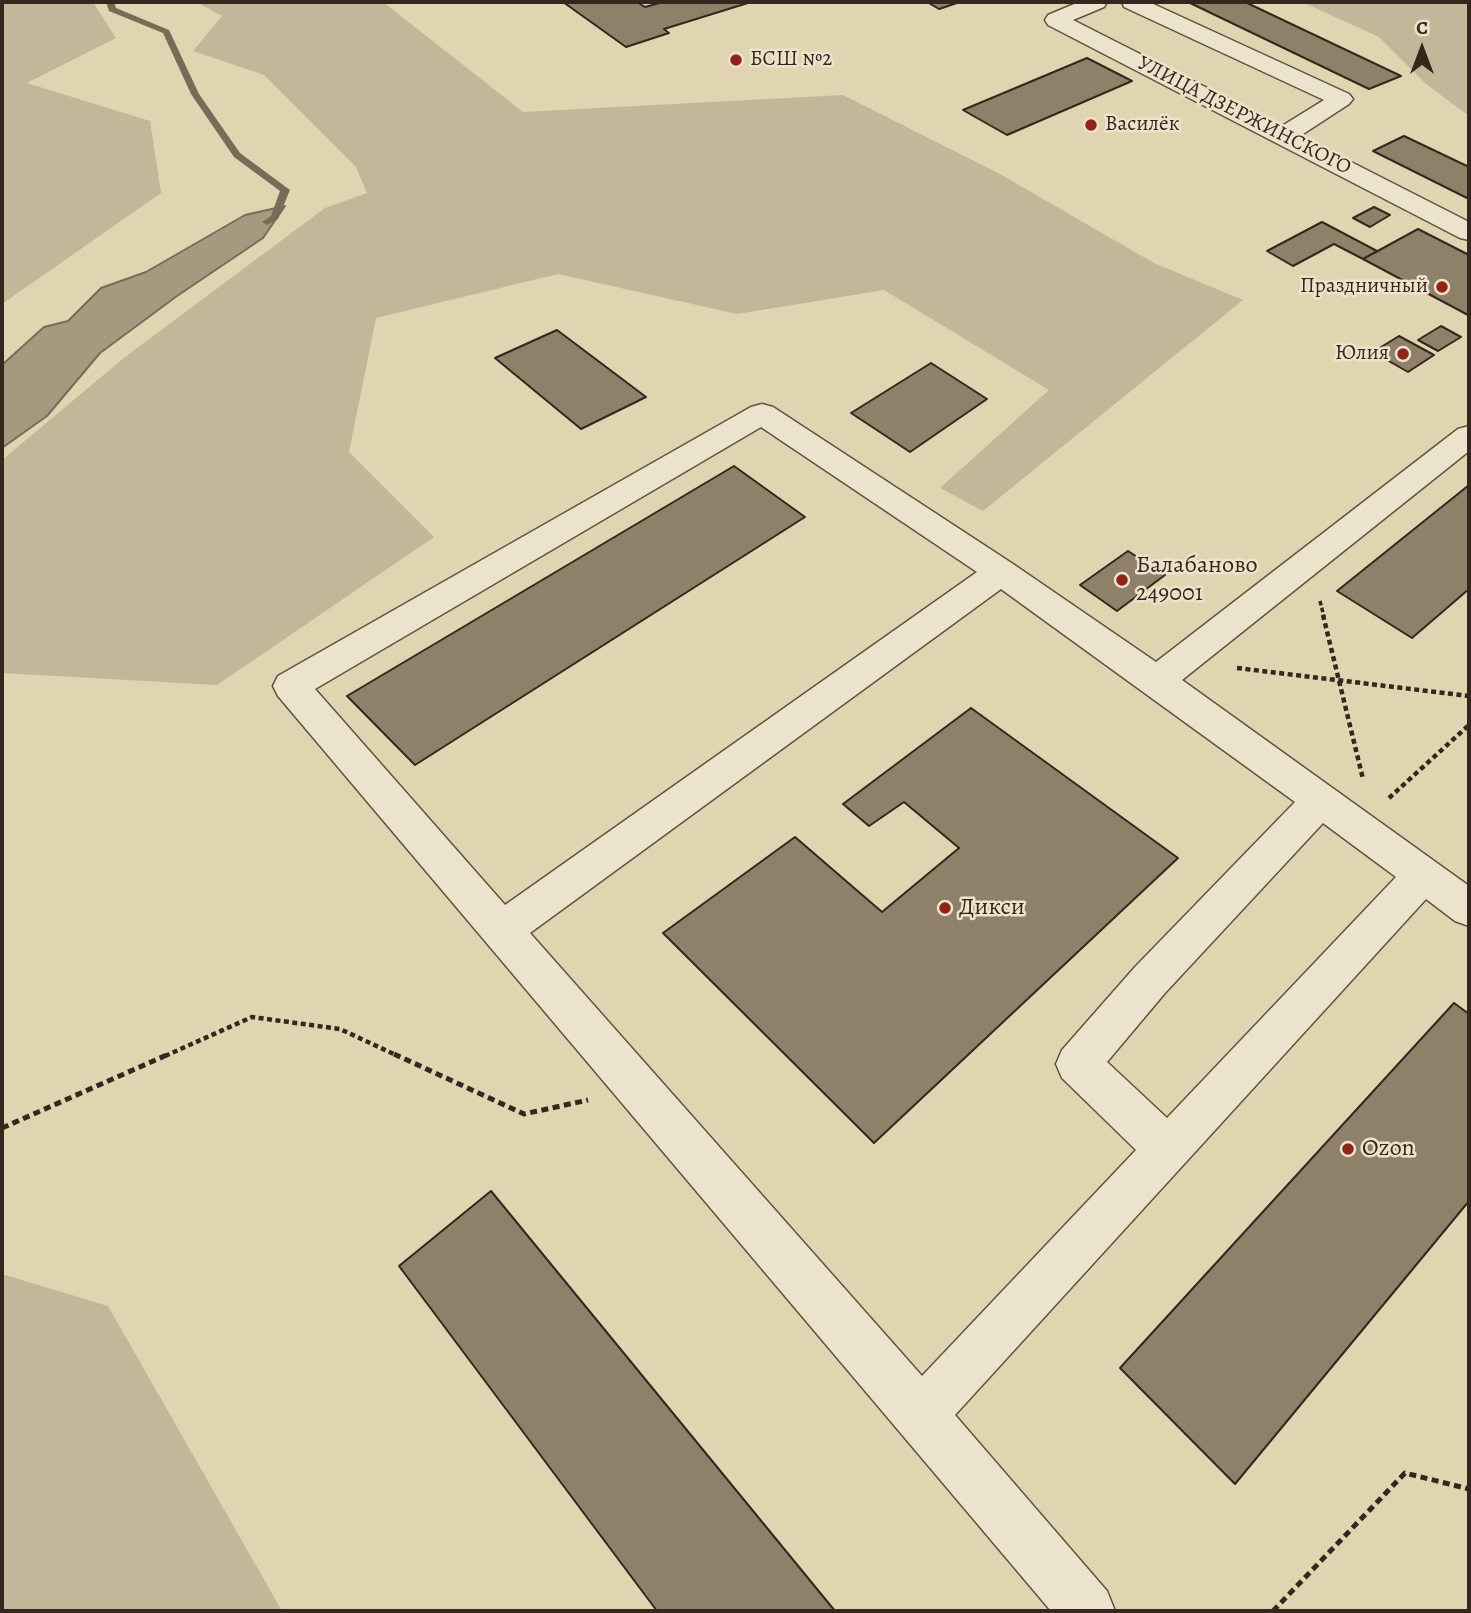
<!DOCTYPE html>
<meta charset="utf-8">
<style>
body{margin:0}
#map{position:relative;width:1471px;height:1613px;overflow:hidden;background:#e1d4b1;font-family:Alegreya,serif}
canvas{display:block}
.frame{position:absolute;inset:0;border:4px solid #36261d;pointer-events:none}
.north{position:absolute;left:1387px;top:14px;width:70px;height:70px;-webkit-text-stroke:5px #ece3cc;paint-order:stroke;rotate:0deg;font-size:19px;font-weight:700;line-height:28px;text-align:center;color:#36261d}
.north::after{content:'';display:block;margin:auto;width:24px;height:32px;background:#36261d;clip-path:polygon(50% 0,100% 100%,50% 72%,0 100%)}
</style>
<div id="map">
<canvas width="1471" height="1613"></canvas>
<div class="frame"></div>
<div class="north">С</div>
</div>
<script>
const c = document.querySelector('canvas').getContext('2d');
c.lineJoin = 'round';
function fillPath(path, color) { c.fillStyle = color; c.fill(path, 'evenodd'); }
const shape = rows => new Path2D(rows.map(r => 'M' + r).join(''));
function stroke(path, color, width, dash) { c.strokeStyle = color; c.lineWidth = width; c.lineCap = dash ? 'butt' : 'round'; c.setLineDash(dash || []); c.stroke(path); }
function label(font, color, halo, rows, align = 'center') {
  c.font = font + ' Alegreya,serif'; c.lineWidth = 5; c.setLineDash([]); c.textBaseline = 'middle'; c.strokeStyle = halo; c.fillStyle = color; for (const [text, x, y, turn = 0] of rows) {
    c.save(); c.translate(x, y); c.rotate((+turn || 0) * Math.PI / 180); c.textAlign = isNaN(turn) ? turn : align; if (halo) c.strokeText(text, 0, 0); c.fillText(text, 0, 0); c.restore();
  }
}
fillPath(shape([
 [2,2,93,2,116,38,27,83,150,121,161,193,2,304],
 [196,2,383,2,523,112,843,95,998,173,1154,263,1243,300,983,511,940,488,1049,390,884,290,737,314,558,274,376,318,349,452,434,537,217,685,2,673,2,460,125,357,325,208,367,193,356,167,264,75,193,51,222,16],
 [1302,2,1469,2,1469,116,1426,84,1379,37],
 [2,1274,108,1306,282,1611,2,1611]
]), '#c4b698');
const water = shape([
 [285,206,263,238,177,296,100,353,47,416,2,448,2,365,44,327,68,321,101,288,146,272,245,215,285,206]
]);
fillPath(water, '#a7997f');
stroke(water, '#7a6b58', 2);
fillPath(shape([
 [106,2,114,2,116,8,169,30,199,94,240,153,290,190,278,219,267,225,262,222,271,216,280,191,234,157,191,94,163,33,109,11,106,2]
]), '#7a6b58');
const building = shape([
 [563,2,637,2,645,7,663,2,751,2,664,29,669,33,626,47,563,2],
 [927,2,960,2,939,9,927,2],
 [1188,2,1245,2,1401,76,1369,89,1188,2],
 [1087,58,1132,81,1007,135,963,110,1087,58],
 [1404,136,1469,167,1469,199,1373,151,1404,136],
 [1374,207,1390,215,1370,227,1353,218,1374,207],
 [1322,222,1377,251,1363,259,1334,244,1293,266,1267,251,1322,222],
 [1418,229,1469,255,1468,315,1363,259,1418,229],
 [1441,326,1461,337,1438,351,1418,340,1441,326],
 [557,330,646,397,581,429,495,358,557,330],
 [1399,336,1434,355,1408,372,1373,352,1399,336],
 [931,363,987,399,910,452,851,413,931,363],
 [734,466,805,517,415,765,347,696,734,466],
 [1469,485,1469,589,1412,638,1337,591,1469,485],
 [1128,551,1165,575,1117,611,1080,585,1128,551],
 [971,708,1178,858,874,1143,663,933,795,837,882,912,959,848,904,802,869,826,843,804,971,708],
 [1454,1003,1469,1014,1469,1201,1235,1484,1120,1368,1454,1003],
 [491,1191,835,1611,657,1611,399,1266,491,1191]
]);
fillPath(building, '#8f806a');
stroke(building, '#36261d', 2);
const minor = shape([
 [1079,2,1107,2,1104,7,1073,20,1282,126,1324,100,1124,7,1122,2,1149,2,1349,94,1353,99,1349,104,1300,136,1469,222,1469,240,1460,238,1048,25,1045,20,1048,15,1079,2],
 [762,404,773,407,1013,564,1156,662,1458,429,1469,426,1469,451,1182,680,1469,886,1469,926,1455,921,1426,899,955,1415,1107,1591,1115,1611,1051,1611,278,696,273,686,278,676,751,407,762,404],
 [761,427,977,572,505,905,315,689,761,427],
 [1001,589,1295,802,1135,967,1062,1050,1056,1064,1062,1078,1136,1150,922,1376,530,933,1001,589],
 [1323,823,1396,877,1167,1118,1107,1062,1165,993,1323,823]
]);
stroke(minor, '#615242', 3);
stroke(shape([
 [1320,601,1324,617]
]), '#36261d', 3.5, [4.5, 2.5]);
stroke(shape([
 [1323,615,1363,779],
 [1237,668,1469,696],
 [1389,798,1469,725],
 [165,1056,252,1017,340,1029,398,1056]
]), '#36261d', 4.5, [5, 3.5]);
stroke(shape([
 [394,1054,524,1114,588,1100],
 [2,1128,169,1054],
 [1273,1611,1405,1473,1469,1489]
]), '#36261d', 5, [7, 4.5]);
fillPath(minor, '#ece3cc');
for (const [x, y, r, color] of [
 [736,60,7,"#8f2418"],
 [1091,125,7,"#8f2418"],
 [1442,287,7,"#8f2418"],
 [1403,354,7,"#8f2418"],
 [1122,580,7,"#8f2418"],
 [945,908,7,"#8f2418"],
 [1348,1149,7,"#8f2418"]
]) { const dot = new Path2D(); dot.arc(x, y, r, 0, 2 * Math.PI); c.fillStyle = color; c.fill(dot); stroke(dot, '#ece3cc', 2.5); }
label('21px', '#36261d', '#ece3cc', [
 ["БСШ №2",750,60],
 ["Василёк",1105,125],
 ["Праздничный",1428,287,"right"],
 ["Юлия",1389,354,"right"]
], 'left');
label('21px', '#36261d', '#ece3cc', [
 ["УЛИЦА ДЗЕРЖИНСКОГО",1244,116,27]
]);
label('24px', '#36261d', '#ece3cc', [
 ["Балабаново",1136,566],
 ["249001",1136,594],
 ["Дикси",959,908],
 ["Ozon",1362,1149]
], 'left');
</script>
